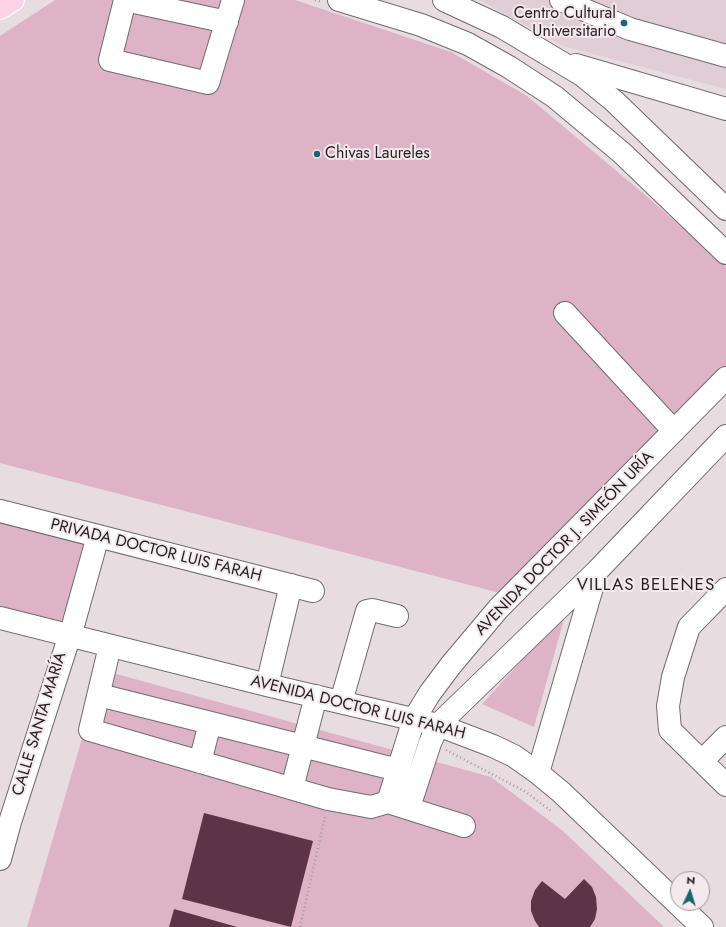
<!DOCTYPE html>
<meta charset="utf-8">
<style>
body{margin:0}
#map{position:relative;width:726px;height:927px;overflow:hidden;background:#e7dce0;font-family:Jost,sans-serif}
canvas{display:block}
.north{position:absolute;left:670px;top:871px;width:40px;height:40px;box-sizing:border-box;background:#f4e9ed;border:1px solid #a0989b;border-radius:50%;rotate:4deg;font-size:11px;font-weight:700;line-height:16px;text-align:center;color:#231f20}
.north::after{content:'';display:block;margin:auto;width:14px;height:18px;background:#19676c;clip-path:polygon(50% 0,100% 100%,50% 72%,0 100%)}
</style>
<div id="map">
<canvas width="726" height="927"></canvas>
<div class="north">N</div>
</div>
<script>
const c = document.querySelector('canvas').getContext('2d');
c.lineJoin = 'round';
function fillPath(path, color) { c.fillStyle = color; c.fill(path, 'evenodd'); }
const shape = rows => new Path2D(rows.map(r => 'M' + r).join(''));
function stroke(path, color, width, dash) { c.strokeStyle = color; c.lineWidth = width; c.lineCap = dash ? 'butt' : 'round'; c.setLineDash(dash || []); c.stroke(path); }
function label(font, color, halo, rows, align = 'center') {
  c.font = font + ' Jost,sans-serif'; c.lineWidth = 4; c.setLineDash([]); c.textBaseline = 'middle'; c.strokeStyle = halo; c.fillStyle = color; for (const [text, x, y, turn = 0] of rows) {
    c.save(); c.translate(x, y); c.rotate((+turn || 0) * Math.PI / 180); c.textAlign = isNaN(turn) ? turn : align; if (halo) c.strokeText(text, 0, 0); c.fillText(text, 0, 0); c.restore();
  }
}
fillPath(shape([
 [480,0,726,0,726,89,563,46]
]), '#e0cdd5');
fillPath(shape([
 [55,0,295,0,451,52,527,96,644,194,726,266,726,368,504,594,0,463,0,36],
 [0,520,90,542,69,627,0,609],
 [566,612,534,727,482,704],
 [102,670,491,777,563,831,664,927,27,927]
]), '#dfb3c6');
fillPath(shape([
 [204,813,313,841,291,927,182,899],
 [584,879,592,887,596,897,597,909,595,919,590,927,539,927,535,921,531,911,531,901,535,890,542,881,565,899],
 [174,909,237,927,169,927]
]), '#5e3347');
const minor = shape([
 [339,0,421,25,468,44,509,67,555,97,622,153,726,253],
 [444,0,502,27,582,75,614,101,726,209],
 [561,0,630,29,726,56],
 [227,22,125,0,110,60,208,83,233,0],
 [576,65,726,109],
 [565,313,674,431],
 [0,511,313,591],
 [726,589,689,627,673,677,668,706,670,730,726,785],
 [0,618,267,685,438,725,493,746,514,756,538,773,561,792,702,927],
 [110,646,90,730,328,799,371,807,388,802,464,826],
 [267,685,291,585],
 [99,695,398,770],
 [341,702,367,611,372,610,397,616],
 [702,761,726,737],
 [200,762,210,723],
 [538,773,596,574],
 [292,788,316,696],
 [388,802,414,719,430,693,451,665,498,609,726,378],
 [409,807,430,743,438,725,596,572,726,436],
 [0,859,10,822,74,622,98,536]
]);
const major = shape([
 [0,8,13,0]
]);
stroke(minor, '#736a6e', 24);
stroke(major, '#fff', 24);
stroke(shape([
 [315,0,322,2],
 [446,750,526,792,551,811],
 [300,927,325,817]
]), '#a2999c', 2.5, [1, 3]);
stroke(minor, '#fff', 22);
stroke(major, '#fed2e6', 22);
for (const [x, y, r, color] of [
 [624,23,4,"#19676c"],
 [317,154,4,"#19676c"]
]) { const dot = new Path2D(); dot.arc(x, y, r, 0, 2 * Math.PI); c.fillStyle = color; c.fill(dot); stroke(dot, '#f4e9ed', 1.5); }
label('16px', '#231f20', '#f4e9ed', [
 ["Centro Cultural",616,14],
 ["Universitario",616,32],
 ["Chivas Laureles",325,154,"left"]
], 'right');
label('16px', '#231f20', '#f4e9ed', [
 ["AVENIDA DOCTOR J. SIMEÓN URÍA",565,544,-46],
 ["PRIVADA DOCTOR LUIS FARAH",156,551,14],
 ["AVENIDA DOCTOR LUIS FARAH",358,708,14],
 ["CALLE SANTA MARÍA",40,724,-73]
]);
c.letterSpacing = '1px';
label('17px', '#231f20', '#f4e9ed', [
 ["VILLAS BELENES",646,586]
]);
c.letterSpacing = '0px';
</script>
